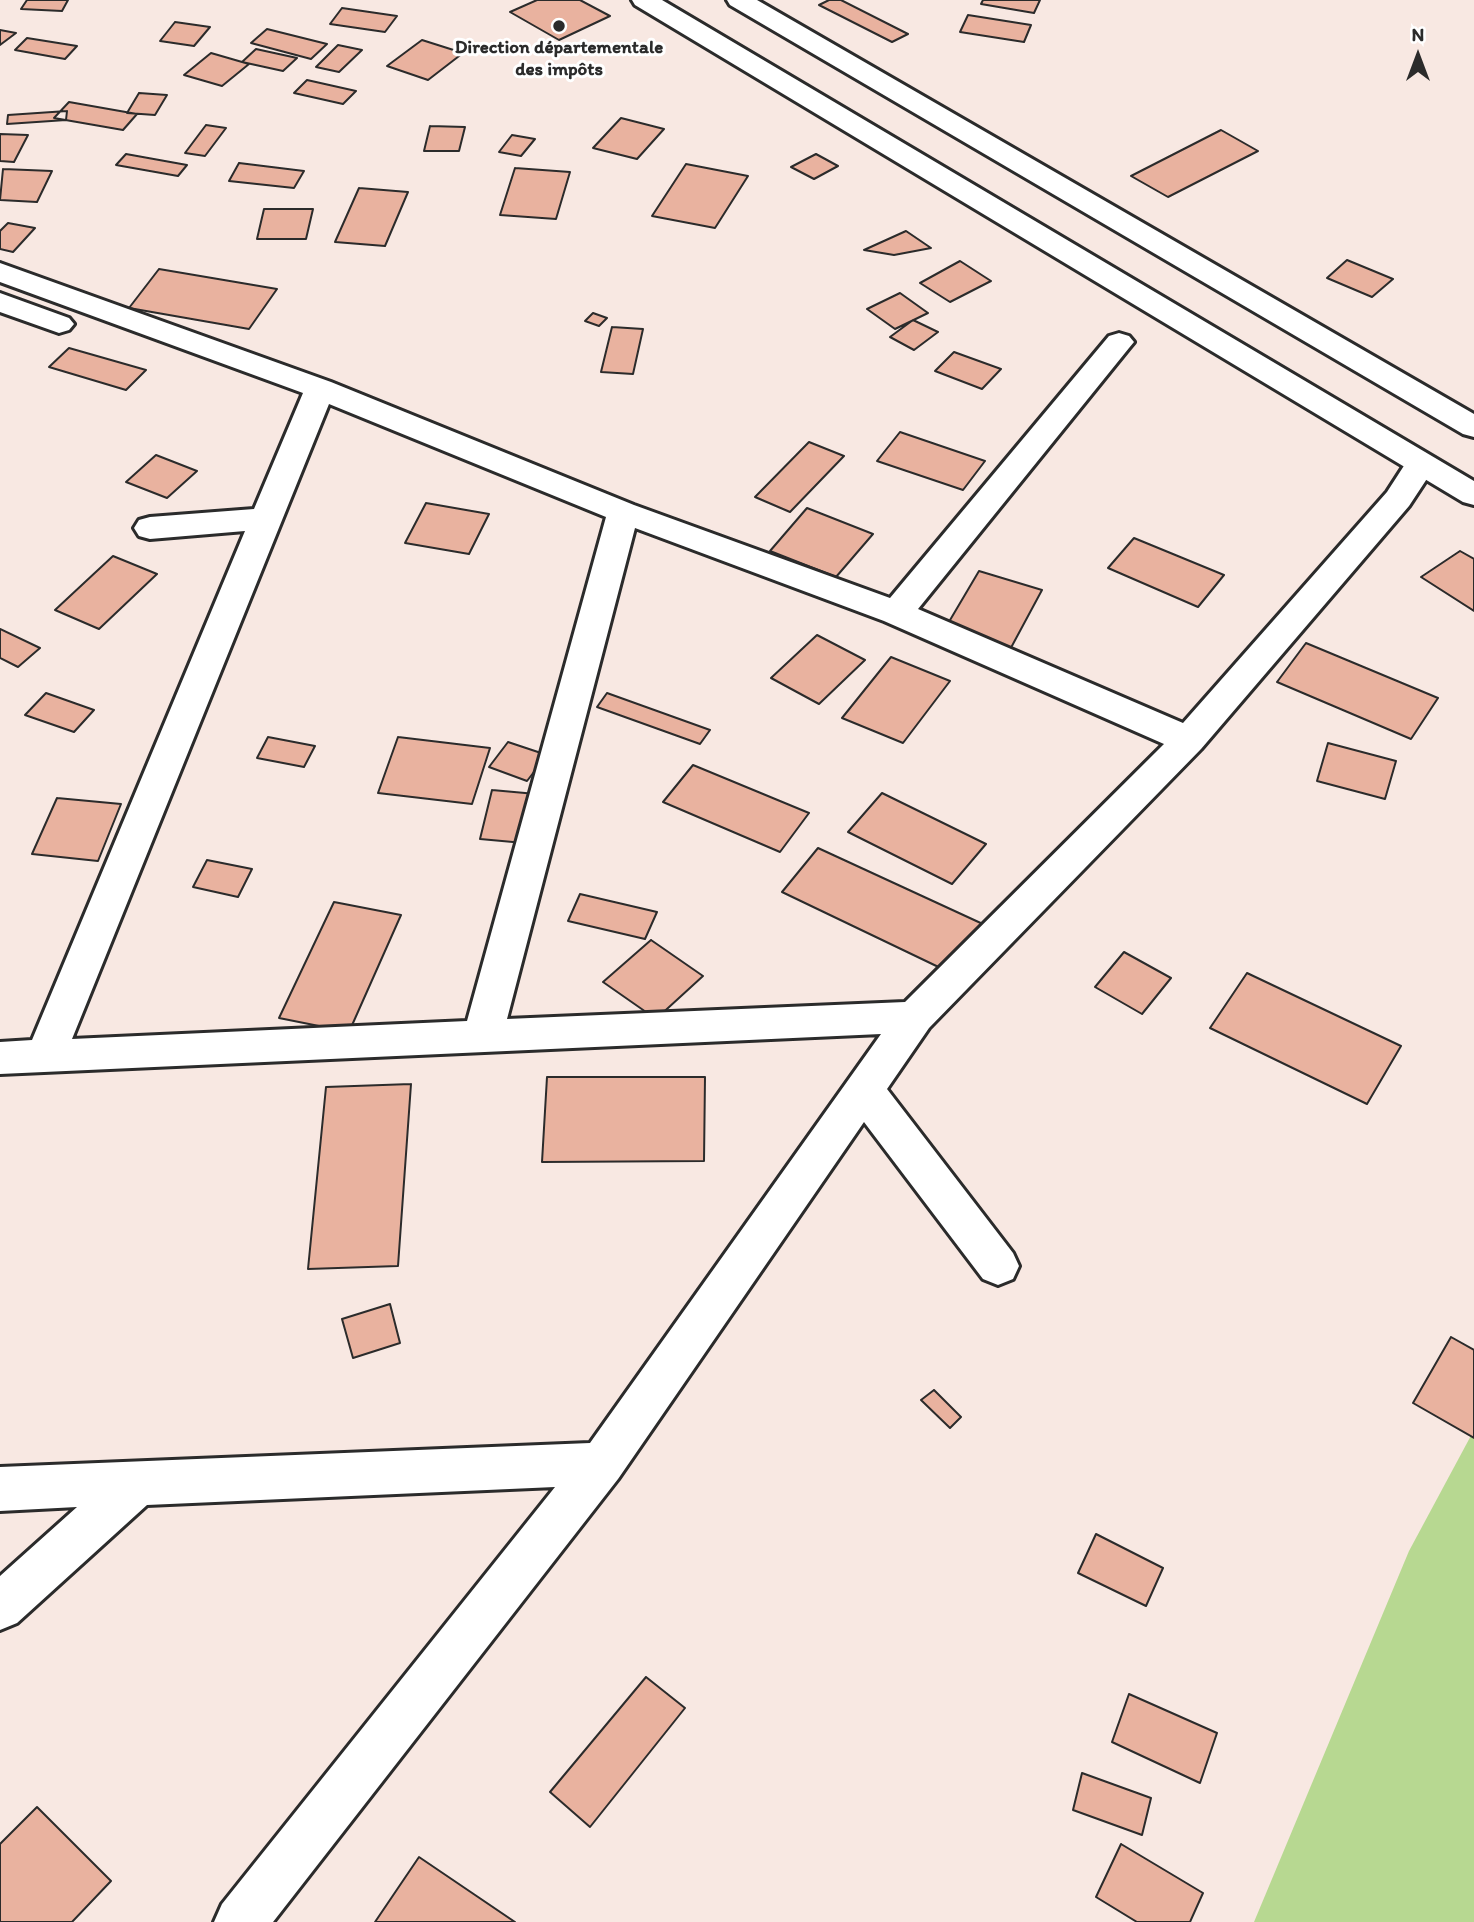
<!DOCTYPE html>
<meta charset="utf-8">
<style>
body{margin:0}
#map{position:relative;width:1474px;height:1922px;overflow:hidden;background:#f8e8e2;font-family:Itim,sans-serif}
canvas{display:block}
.north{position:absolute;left:1383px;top:21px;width:70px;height:70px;-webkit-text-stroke:5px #fff;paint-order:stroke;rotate:0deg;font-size:19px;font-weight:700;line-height:28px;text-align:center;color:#2b2b2b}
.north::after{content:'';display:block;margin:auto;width:24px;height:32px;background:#2b2b2b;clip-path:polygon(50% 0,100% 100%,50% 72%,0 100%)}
</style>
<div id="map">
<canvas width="1474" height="1922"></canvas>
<div class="north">N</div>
</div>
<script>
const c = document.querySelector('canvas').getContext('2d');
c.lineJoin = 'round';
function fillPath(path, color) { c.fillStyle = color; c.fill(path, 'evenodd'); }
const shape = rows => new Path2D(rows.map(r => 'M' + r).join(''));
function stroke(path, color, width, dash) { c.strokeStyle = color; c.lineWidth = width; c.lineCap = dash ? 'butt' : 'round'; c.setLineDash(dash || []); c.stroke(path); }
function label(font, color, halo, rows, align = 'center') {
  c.font = font + ' Itim,sans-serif'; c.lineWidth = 6; c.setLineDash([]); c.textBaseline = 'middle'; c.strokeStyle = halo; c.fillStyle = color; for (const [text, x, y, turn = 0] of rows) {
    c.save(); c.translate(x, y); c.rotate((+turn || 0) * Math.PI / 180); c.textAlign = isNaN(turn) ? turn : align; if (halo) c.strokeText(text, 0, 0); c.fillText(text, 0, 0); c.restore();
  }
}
fillPath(shape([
 [1474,1430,1474,1922,1254,1922,1409,1551]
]), '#b7d891');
const building = shape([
 [27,0,68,0,62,11,21,9,27,0],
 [537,0,580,0,610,16,559,40,510,12,537,0],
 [829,0,841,0,908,34,892,42,819,5,829,0],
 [983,0,1040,0,1034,13,981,4,983,0],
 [342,8,397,16,385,32,330,24,342,8],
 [968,15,1031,25,1024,42,960,32,968,15],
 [175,22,210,27,194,46,160,41,175,22],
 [267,29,327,44,311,59,251,43,267,29],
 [0,30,16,33,0,45,0,30],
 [27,38,77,46,65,59,15,50,27,38],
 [422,40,463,53,428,80,387,66,422,40],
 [338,45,362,50,339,72,316,67,338,45],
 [256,49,297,58,283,71,242,62,256,49],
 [211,53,249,64,222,86,184,75,211,53],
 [307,80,356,91,343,104,294,93,307,80],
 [139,93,167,95,155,115,127,113,139,93],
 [69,102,137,114,123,130,54,118,69,102],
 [67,111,66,120,7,124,8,115,67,111],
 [621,118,664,129,637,159,593,148,621,118],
 [206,125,226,128,205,156,185,153,206,125],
 [430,126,465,127,459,151,424,151,430,126],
 [1221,130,1258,151,1168,197,1131,176,1221,130],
 [0,134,28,135,14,162,0,161,0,134],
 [512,135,535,139,521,156,499,152,512,135],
 [126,154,187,165,178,176,116,165,126,154],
 [816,154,838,166,814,179,791,167,816,154],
 [239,163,304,171,294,188,229,181,239,163],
 [686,164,748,176,715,228,652,216,686,164],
 [515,168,570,172,556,219,500,215,515,168],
 [3,169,52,171,37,202,0,200,3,169],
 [359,188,408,192,385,246,335,242,359,188],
 [264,209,313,209,306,239,257,239,264,209],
 [8,223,35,228,13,252,0,249,0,231,8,223],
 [906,231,931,248,894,255,864,250,906,231],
 [1347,260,1393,279,1372,297,1327,278,1347,260],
 [960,261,991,281,950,302,920,283,960,261],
 [159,269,277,289,249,329,129,308,159,269],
 [900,293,928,313,895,329,867,309,900,293],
 [593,313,607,318,599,326,585,321,593,313],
 [913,320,938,332,914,350,890,337,913,320],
 [612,327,643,329,633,374,601,372,612,327],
 [69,348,146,370,126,390,49,367,69,348],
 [954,352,1001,369,982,389,935,371,954,352],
 [900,432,985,461,963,490,877,461,900,432],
 [809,442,844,456,790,512,755,497,809,442],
 [156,455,197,471,167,498,126,482,156,455],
 [426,503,489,514,469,554,405,543,426,503],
 [807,508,873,534,836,577,770,551,807,508],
 [1134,538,1224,575,1198,607,1108,568,1134,538],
 [1460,551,1474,559,1474,611,1421,577,1460,551],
 [113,556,157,574,99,629,55,610,113,556],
 [979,571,1042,590,1006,657,940,637,979,571],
 [0,629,40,648,18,667,0,658,0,629],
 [817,635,865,660,819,704,771,678,817,635],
 [1306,643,1438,698,1411,739,1277,682,1306,643],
 [891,657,950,681,903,743,842,718,891,657],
 [46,693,94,710,74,732,25,715,46,693],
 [607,693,710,730,700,744,597,707,607,693],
 [268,737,315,746,304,767,257,758,268,737],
 [398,737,490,748,472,804,378,793,398,737],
 [508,742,547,755,527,781,489,767,508,742],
 [1328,743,1396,761,1385,799,1317,781,1328,743],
 [693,765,809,813,780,852,663,802,693,765],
 [492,790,547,795,535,844,480,839,492,790],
 [882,793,986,844,952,884,848,832,882,793],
 [57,798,121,804,98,861,32,854,57,798],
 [818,848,985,925,951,973,782,892,818,848],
 [207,860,252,869,238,897,193,887,207,860],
 [580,894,657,912,645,939,568,921,580,894],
 [334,902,401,915,349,1032,279,1018,334,902],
 [651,940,703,976,656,1019,603,982,651,940],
 [1124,952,1171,978,1142,1014,1095,987,1124,952],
 [1247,973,1401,1046,1367,1104,1210,1028,1247,973],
 [547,1077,705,1077,704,1161,542,1162,547,1077],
 [411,1084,398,1266,308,1269,326,1087,411,1084],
 [390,1304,400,1343,353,1358,342,1319,390,1304],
 [1451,1337,1474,1350,1474,1438,1413,1403,1451,1337],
 [934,1390,961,1417,950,1428,921,1400,934,1390],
 [1096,1534,1163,1568,1146,1606,1078,1573,1096,1534],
 [646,1677,685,1708,590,1827,550,1792,646,1677],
 [1129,1694,1217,1733,1200,1783,1112,1742,1129,1694],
 [1082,1773,1151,1798,1142,1835,1073,1810,1082,1773],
 [37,1807,111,1881,72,1922,0,1922,0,1844,37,1807],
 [1121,1844,1203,1893,1190,1922,1137,1922,1096,1897,1121,1844],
 [419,1857,515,1922,375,1922,419,1857]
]);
fillPath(building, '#e9b29f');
stroke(building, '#2b2b2b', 2);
const street = shape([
 [0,263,331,382,634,505,890,598,1109,336,1119,333,1129,336,1134,342,1129,348,918,609,1183,723,1387,492,1409,458,1420,455,1431,458,1436,465,1409,506,1201,749,929,1028,887,1089,1013,1253,1019,1266,1013,1279,998,1285,983,1279,864,1122,618,1479,273,1922,214,1922,222,1904,555,1487,147,1505,17,1623,0,1630,0,1576,77,1507,0,1511,0,1467,590,1443,881,1034,0,1074,0,1042,32,1040,245,531,150,539,139,536,134,528,139,520,150,517,254,509,303,393,0,282,0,263],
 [329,404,606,517,467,1021,72,1039,329,404],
 [635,528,884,621,1164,744,905,1002,507,1019,635,528],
 [0,293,69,318,74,324,69,330,59,333,0,312,0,293]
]);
const highway = shape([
 [632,0,662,0,1474,481,1474,505,1463,502,635,5,632,0],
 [727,0,757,0,1474,414,1474,437,1463,434,730,5,727,0]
]);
stroke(street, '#2b2b2b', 6);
stroke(highway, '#2b2b2b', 6);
fillPath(street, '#fff');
fillPath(highway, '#fff');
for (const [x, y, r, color] of [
 [559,26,7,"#2b2b2b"]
]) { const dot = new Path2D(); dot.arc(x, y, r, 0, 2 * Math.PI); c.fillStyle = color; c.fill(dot); stroke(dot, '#fff', 2.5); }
label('bold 19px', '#2b2b2b', '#fff', [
 ["Direction départementale",559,48],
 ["des impôts",559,70]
]);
</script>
